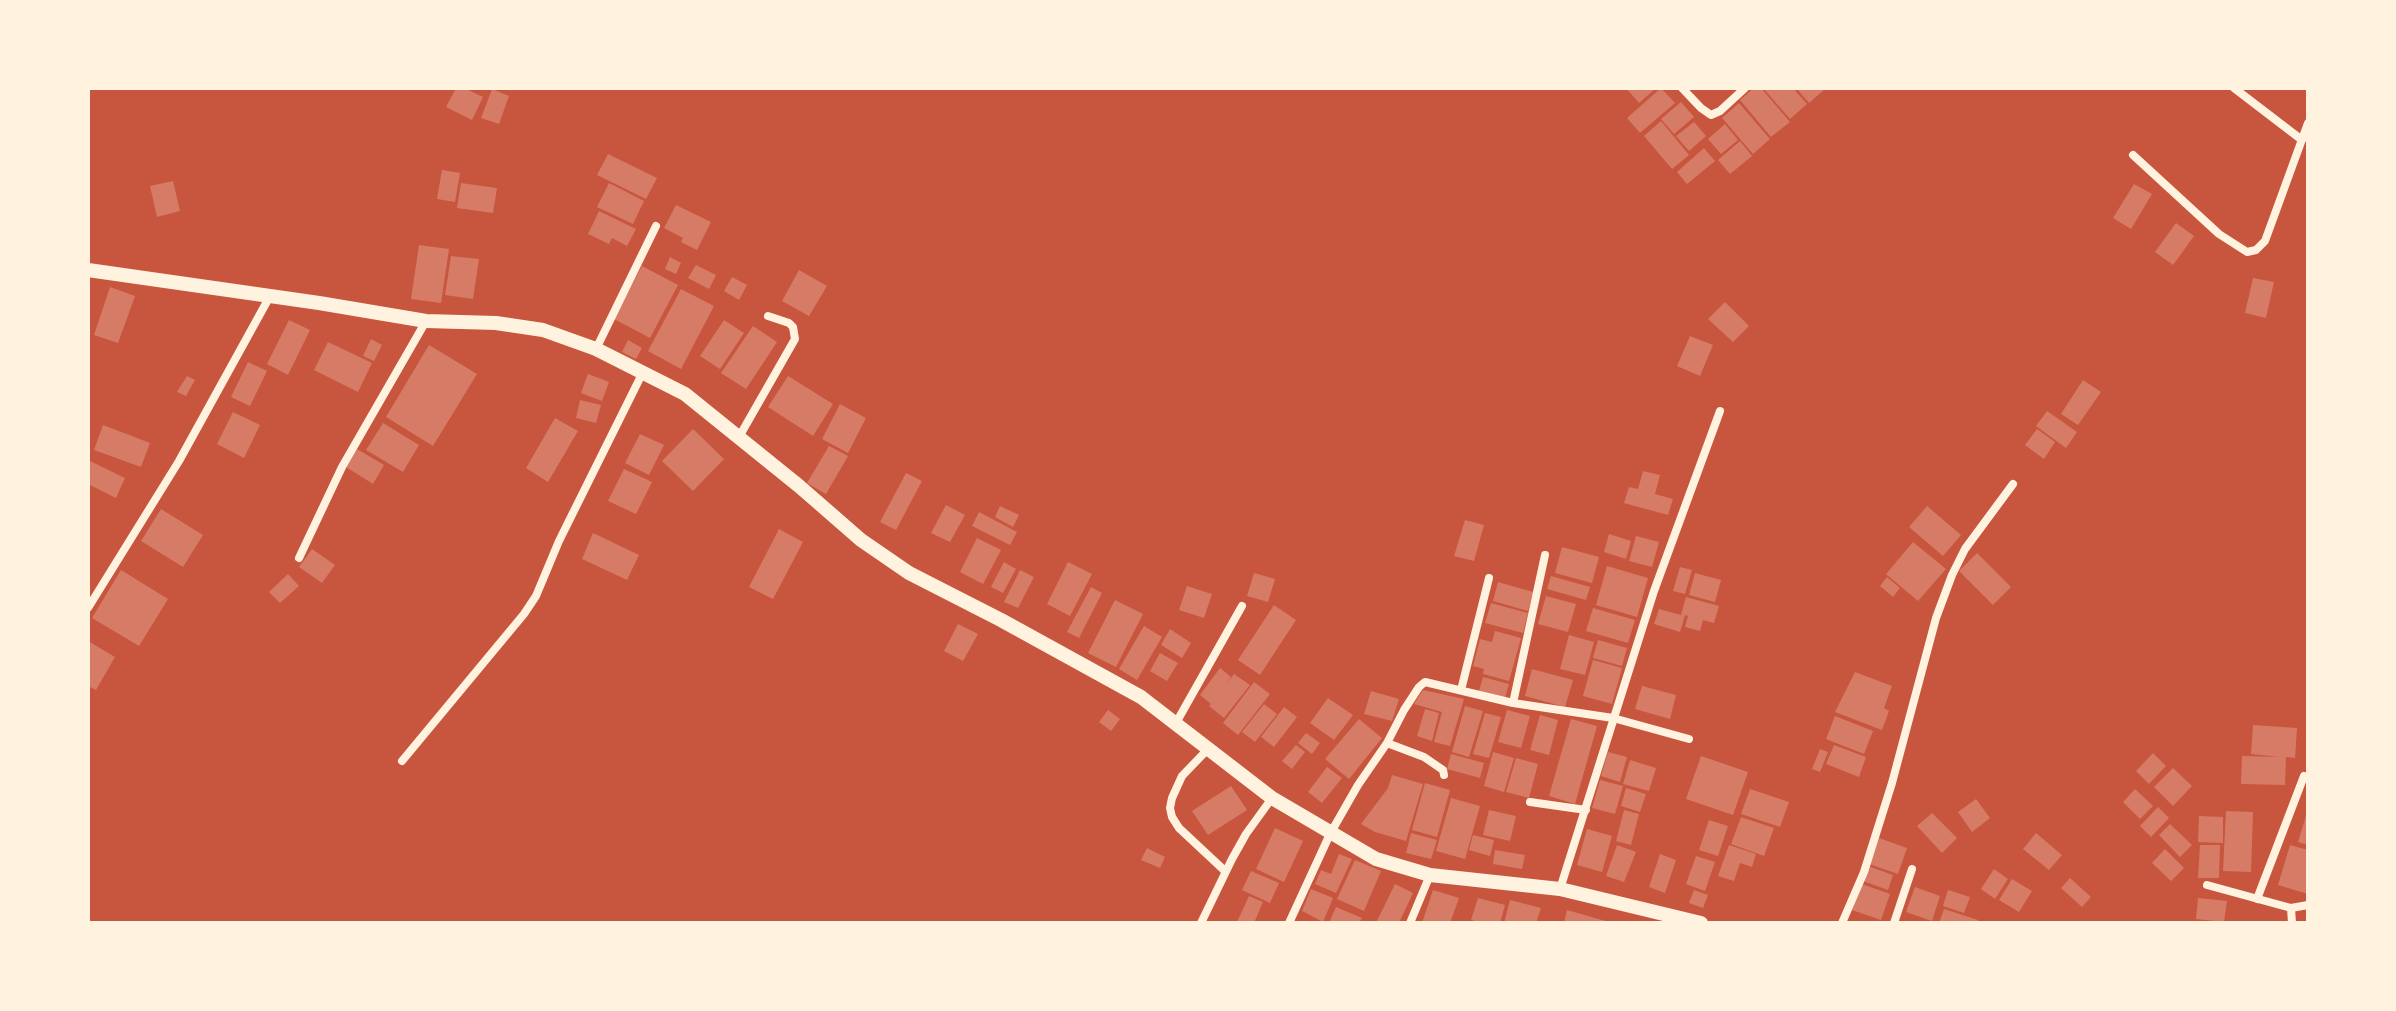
<!DOCTYPE html>
<style>
body{margin:0}
#map{position:relative;width:2396px;height:1011px;overflow:hidden;background:#c8553d;font-family:Poppins,sans-serif}
canvas{display:block}
.frame{position:absolute;inset:0;border:90px solid #fff3e0;pointer-events:none}
</style>
<div id="map">
<canvas width="2396" height="1011"></canvas>
<div class="frame"></div>
</div>
<script>
const c = document.querySelector('canvas').getContext('2d');
c.lineJoin = 'round';
function fillPath(path, color) { c.fillStyle = color; c.fill(path, 'evenodd'); }
const shape = rows => new Path2D(rows.map(r => 'M' + r).join(''));
function stroke(path, color, width, dash) { c.strokeStyle = color; c.lineWidth = width; c.lineCap = dash ? 'butt' : 'round'; c.setLineDash(dash || []); c.stroke(path); }
fillPath(shape([
 [456,88,464,88,483,97,472,120,446,107],
 [1626,88,1656,88,1639,103],
 [1661,88,1675,103,1640,133,1627,118],
 [1754,88,1761,88,1790,122,1771,137,1740,100],
 [1763,88,1793,88,1807,104,1790,119],
 [1796,88,1826,88,1809,103],
 [492,89,509,96,499,124,481,118],
 [1681,102,1694,117,1674,134,1661,119],
 [1739,103,1770,139,1753,154,1722,118],
 [1661,121,1689,155,1672,169,1644,136],
 [1694,122,1706,136,1689,151,1676,136],
 [1725,124,1738,140,1721,154,1708,139],
 [1740,141,1752,156,1730,174,1718,160],
 [1704,148,1715,161,1687,184,1677,172],
 [608,154,657,178,646,199,597,175],
 [442,170,460,173,455,202,437,199],
 [173,181,180,211,157,217,150,186],
 [461,183,497,188,493,213,457,208],
 [609,183,644,201,633,224,597,207],
 [2134,184,2152,194,2131,229,2113,218],
 [676,205,711,222,697,250,681,242,683,238,664,228],
 [599,211,636,229,627,246,612,238,609,244,588,234],
 [2176,223,2194,236,2173,265,2155,252],
 [419,245,449,249,441,303,411,299],
 [451,256,479,259,473,299,445,295],
 [670,257,681,263,676,274,665,269],
 [696,265,716,275,709,289,688,278],
 [642,266,678,285,650,338,614,319],
 [799,270,827,286,809,316,782,301],
 [732,277,747,285,739,300,724,291],
 [2253,278,2274,282,2266,318,2245,313],
 [110,287,135,296,118,343,94,335],
 [681,289,714,306,681,369,648,351],
 [1725,302,1749,326,1733,342,1708,319],
 [289,320,310,330,288,375,267,364],
 [724,320,744,333,720,369,700,356],
 [753,326,777,342,746,389,721,373],
 [1690,336,1713,345,1700,376,1677,366],
 [371,339,382,345,374,361,363,356],
 [628,340,642,348,636,359,622,352],
 [328,342,372,363,358,392,314,370],
 [429,345,477,374,433,446,386,417],
 [248,362,267,371,250,406,231,397],
 [588,374,609,382,602,401,581,393],
 [187,376,195,380,186,396,177,392],
 [788,376,833,404,813,436,768,407],
 [2083,380,2101,392,2078,425,2061,414],
 [580,400,601,405,596,423,576,418],
 [840,404,866,418,848,453,822,439],
 [2047,411,2077,432,2066,448,2036,426],
 [233,412,260,425,244,458,217,444],
 [555,418,578,431,548,482,526,468],
 [383,423,419,445,403,472,366,450],
 [103,425,150,443,141,467,94,450],
 [693,429,724,459,693,491,662,461],
 [2037,429,2055,442,2044,459,2025,445],
 [640,434,664,445,649,475,625,463],
 [829,446,848,456,826,494,807,483],
 [357,449,384,465,373,484,346,467],
 [88,460,125,478,116,498,88,484],
 [624,469,652,482,636,514,608,501],
 [1643,471,1660,475,1655,494,1673,499,1668,515,1624,503,1629,487,1638,489],
 [906,473,922,481,896,530,880,522],
 [946,505,965,515,950,542,931,533],
 [1000,506,1019,515,1013,527,995,517],
 [1927,506,1961,535,1943,556,1909,527],
 [161,509,203,535,183,567,141,541],
 [979,512,1017,532,1010,545,972,526],
 [1465,520,1484,525,1474,561,1454,556],
 [779,529,803,542,773,599,749,587],
 [593,533,639,555,627,580,582,559],
 [1609,534,1631,541,1626,559,1604,552],
 [1636,536,1659,542,1652,567,1629,561],
 [977,538,1001,550,983,584,960,572],
 [1913,542,1946,569,1918,601,1886,574],
 [1562,547,1599,557,1592,583,1555,573],
 [312,549,335,565,322,583,299,567],
 [1977,553,2011,587,1993,605,1959,571],
 [1004,562,1016,569,1003,593,991,587],
 [1068,562,1092,574,1070,616,1047,604],
 [1607,566,1648,578,1637,617,1596,605],
 [1680,567,1692,570,1685,594,1673,591],
 [121,570,168,599,139,646,92,618],
 [1020,570,1034,577,1018,608,1004,602],
 [1254,573,1275,579,1268,602,1247,596],
 [1695,573,1721,580,1715,602,1689,595],
 [288,574,299,586,280,603,269,592],
 [1551,576,1590,587,1586,600,1547,589],
 [1887,577,1900,588,1893,597,1880,586],
 [1498,582,1533,592,1528,611,1493,601],
 [1187,586,1212,594,1204,618,1179,610],
 [1091,587,1102,593,1079,638,1067,632],
 [1546,596,1576,604,1568,632,1538,624],
 [1686,597,1719,606,1714,623,1703,620,1700,631,1685,627,1688,616,1685,615,1680,632,1654,624,1659,609,1681,615],
 [1115,600,1143,614,1116,667,1088,653],
 [1491,603,1528,613,1523,633,1485,623],
 [1274,605,1296,620,1260,675,1238,660],
 [1593,608,1635,620,1628,643,1586,631],
 [958,624,978,634,963,661,944,651],
 [1144,626,1162,637,1137,680,1119,669],
 [1170,629,1191,643,1182,658,1161,645],
 [1495,631,1521,638,1509,681,1483,674,1484,669,1473,666,1480,639,1492,642],
 [1569,635,1594,642,1585,675,1560,669],
 [1598,640,1627,648,1622,666,1593,658],
 [88,641,115,657,96,690,88,686],
 [1160,653,1178,663,1167,681,1150,671],
 [1593,660,1622,668,1612,704,1583,696],
 [1220,668,1231,677,1226,685,1234,674,1250,685,1224,718,1209,706,1211,704,1200,695],
 [1532,669,1573,680,1565,707,1525,696],
 [1855,672,1892,686,1884,708,1889,711,1882,730,1835,712],
 [1483,677,1509,684,1505,698,1479,691],
 [1254,682,1270,694,1238,735,1223,723],
 [1642,686,1676,695,1670,719,1635,709],
 [1423,690,1464,699,1450,746,1434,742,1442,712,1414,704],
 [1371,691,1399,699,1392,721,1364,714],
 [1328,698,1353,715,1334,740,1310,723],
 [1264,704,1277,714,1255,742,1242,732],
 [1465,706,1483,711,1469,757,1452,752],
 [1284,707,1297,717,1274,747,1261,737],
 [1425,709,1439,713,1432,741,1417,736],
 [1108,710,1120,719,1111,731,1099,722],
 [1507,710,1530,716,1521,748,1498,742],
 [1485,713,1501,717,1489,758,1473,754],
 [1540,715,1558,720,1549,755,1530,750],
 [1835,716,1873,731,1864,754,1826,739],
 [1359,719,1382,738,1349,779,1325,759],
 [1571,719,1597,726,1575,804,1549,796],
 [2253,725,2297,728,2295,758,2286,757,2285,785,2241,784,2242,756,2279,757,2251,754],
 [1306,733,1320,743,1312,754,1298,743],
 [1296,745,1305,752,1292,769,1282,761],
 [1834,745,1866,757,1859,777,1826,764],
 [1820,749,1828,752,1820,772,1812,769],
 [1493,752,1514,758,1504,792,1484,786],
 [1608,752,1627,757,1620,782,1601,776],
 [2153,753,2166,766,2149,784,2136,771],
 [1451,754,1484,763,1480,778,1447,769],
 [1701,756,1748,772,1733,815,1686,799],
 [1516,758,1538,764,1529,798,1506,792],
 [1630,760,1656,768,1649,791,1623,784],
 [1327,767,1342,778,1322,803,1308,792],
 [2173,768,2192,786,2173,806,2154,787],
 [1392,775,1423,784,1406,841,1375,832,1361,824,1388,788],
 [1600,780,1623,786,1615,814,1592,808],
 [1425,783,1450,790,1437,837,1412,830],
 [1231,786,1247,810,1208,835,1192,811],
 [1626,788,1646,794,1640,812,1621,806],
 [1750,789,1789,802,1780,827,1741,814],
 [2135,789,2153,806,2140,819,2123,802],
 [1451,798,1480,806,1465,859,1436,851],
 [1976,799,1990,818,1972,832,1958,812],
 [2158,807,2169,818,2151,837,2140,826],
 [1489,810,1516,816,1510,841,1483,835],
 [1624,810,1639,814,1631,845,1616,841],
 [2226,811,2253,812,2251,872,2223,871],
 [2307,812,2308,812,2308,845,2298,842],
 [1932,813,1957,838,1942,853,1917,826],
 [2199,816,2223,817,2223,843,2198,842],
 [1741,817,1774,828,1764,856,1731,844],
 [1709,820,1728,826,1718,856,1699,850],
 [2170,824,2192,845,2180,857,2159,835],
 [1275,828,1303,841,1284,882,1256,869],
 [1587,829,1612,836,1602,872,1577,865],
 [1411,833,1437,840,1431,859,1406,853],
 [2036,833,2062,855,2049,870,2023,849],
 [1473,835,1494,840,1490,856,1469,850],
 [1879,838,1907,848,1898,874,1869,864],
 [1617,845,1636,852,1624,882,1606,876],
 [1729,845,1756,854,1752,867,1740,863,1734,881,1718,876],
 [2200,845,2220,845,2219,878,2198,878],
 [2290,845,2308,850,2308,894,2278,885],
 [1147,848,1165,857,1160,868,1141,860],
 [2165,849,2184,868,2171,881,2152,863],
 [1495,850,1525,855,1522,869,1493,864],
 [1339,854,1352,859,1336,893,1315,884,1321,870,1331,874],
 [1660,854,1676,860,1665,893,1649,887],
 [1696,856,1715,862,1705,891,1686,884],
 [1355,860,1381,871,1364,911,1337,899],
 [1868,866,1893,875,1888,890,1863,881],
 [1994,869,2008,879,1995,899,1981,889],
 [1251,871,1279,883,1270,903,1242,890],
 [2070,878,2091,897,2082,907,2061,888],
 [2012,879,2032,891,2019,912,1999,900],
 [1395,884,1413,893,1399,923,1376,923],
 [1862,884,1890,894,1881,920,1852,910],
 [1915,887,1940,896,1932,921,1906,912],
 [1311,889,1333,898,1323,922,1302,911],
 [1433,890,1459,898,1450,923,1422,923],
 [1694,890,1708,895,1703,908,1689,903],
 [1948,890,1970,897,1964,913,1943,906],
 [1249,896,1263,902,1254,923,1240,923,1237,922],
 [1478,898,1505,905,1500,923,1483,923,1471,920],
 [2198,898,2227,901,2224,922,2196,919],
 [1510,900,1541,908,1536,923,1504,923],
 [1336,907,1362,918,1359,923,1329,923],
 [1944,909,1978,920,1977,923,1939,923],
 [1567,910,1609,922,1609,923,1564,923]
]), '#d67c66');
stroke(shape([
 [1682,88,1701,108,1711,115,1720,111,1745,88],
 [2234,88,2302,140],
 [2133,155,2219,234,2247,252,2256,250,2265,241,2308,123],
 [596,349,656,226],
 [739,437,795,339,793,327,789,323,768,316],
 [299,558,342,467,426,321],
 [88,608,179,461,270,296],
 [1461,690,1489,578],
 [1513,703,1545,555],
 [1176,723,1242,606],
 [1387,743,1424,757,1443,770,1444,775],
 [1209,748,1182,776,1172,798,1170,808,1172,817,1179,828,1225,871],
 [402,761,524,614,536,596,559,541,643,372],
 [1530,802,1586,810],
 [2207,885,2291,908],
 [1560,889,1654,591,1720,411],
 [2257,899,2304,776],
 [1201,923,1232,859,1246,834,1272,798],
 [1289,923,1330,834,1358,785,1387,743,1404,710,1419,687,1425,682,1513,703,1613,718,1689,739],
 [1410,923,1430,875],
 [1842,923,1864,872,1892,783,1936,618,1952,575,1965,549,2013,484],
 [1894,923,1912,869],
 [2292,923,2291,908,2308,905]
]), '#fff3e0', 8);
stroke(shape([
 [88,270,319,303,426,321,496,323,543,330,596,349,685,394,799,486,861,540,909,573,1001,620,1141,697,1272,798,1376,859,1430,875,1560,889,1701,923]
]), '#fff3e0', 14);
</script>
